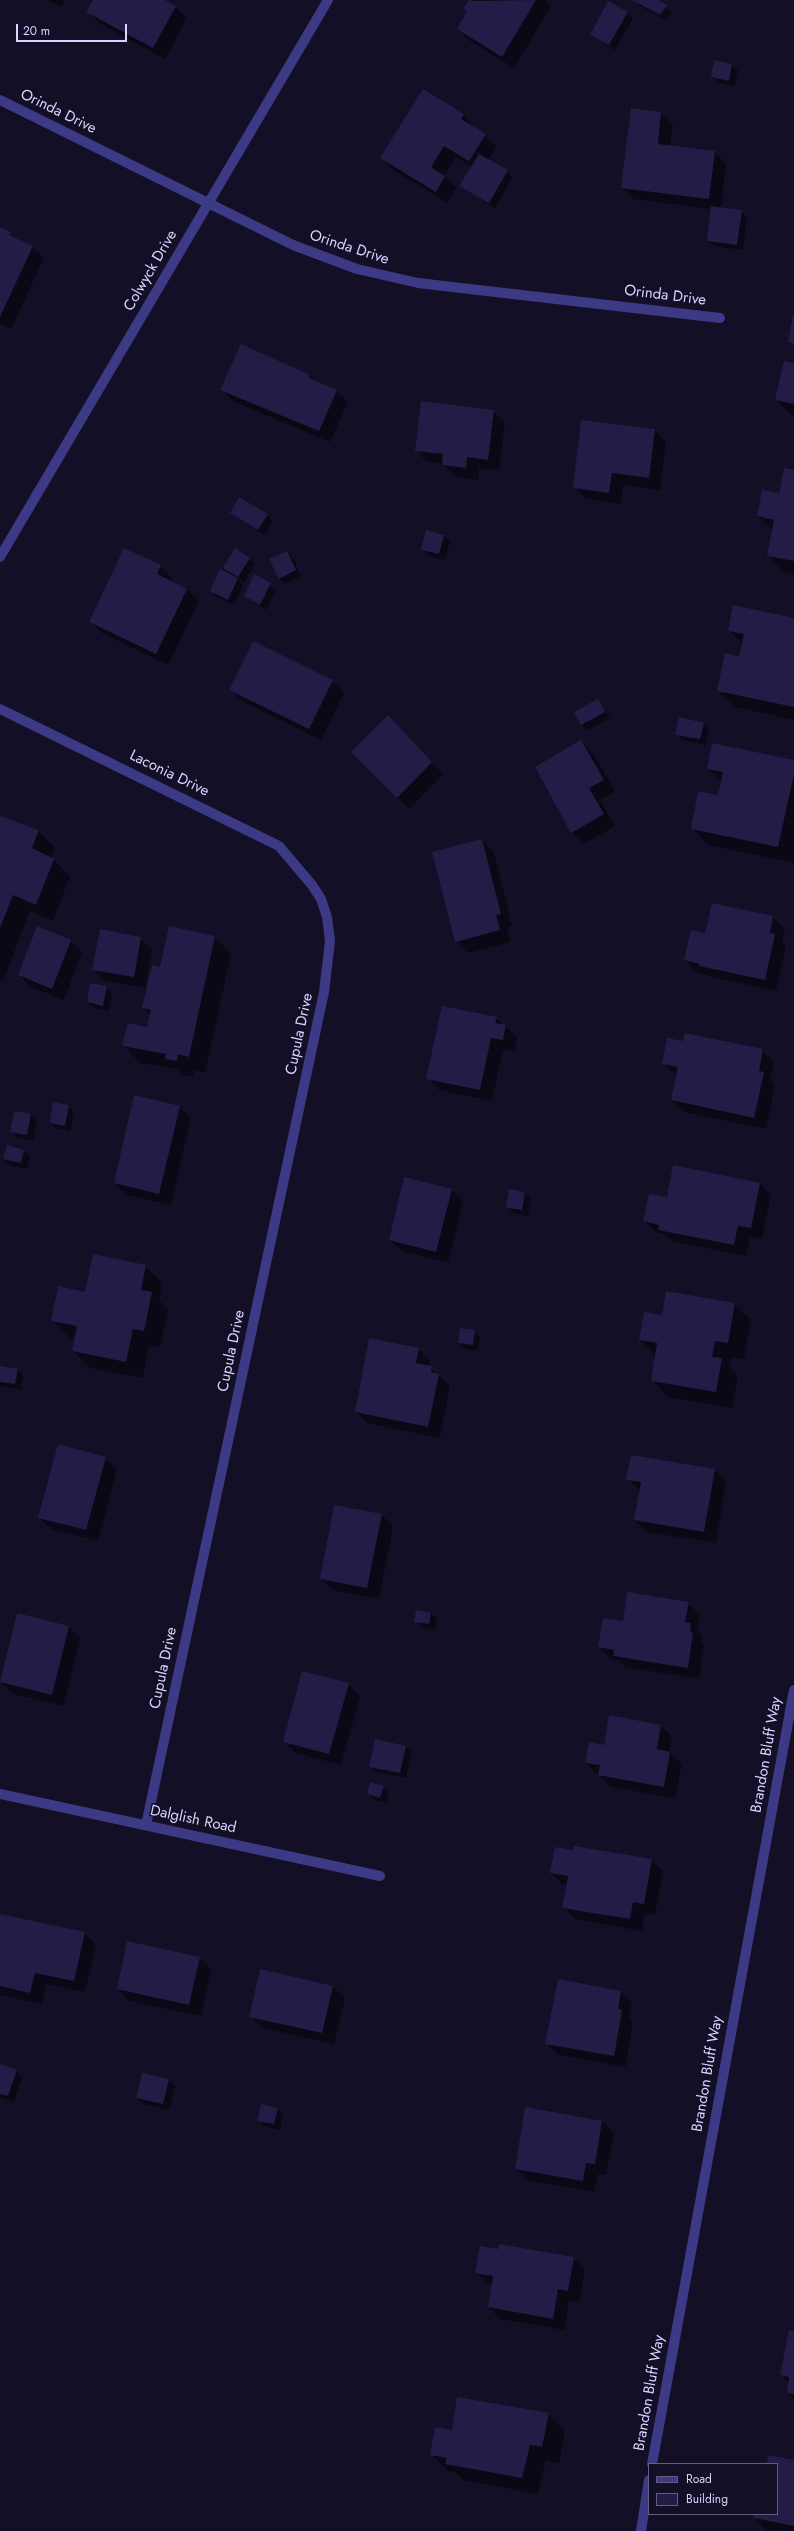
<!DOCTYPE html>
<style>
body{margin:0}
#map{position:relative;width:794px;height:2531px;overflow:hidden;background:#130f26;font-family:Jost,sans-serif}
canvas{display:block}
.legend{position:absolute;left:648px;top:2463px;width:130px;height:52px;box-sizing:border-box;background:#130f26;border:1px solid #625e7d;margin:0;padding:5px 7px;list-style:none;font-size:12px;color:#d9d4ff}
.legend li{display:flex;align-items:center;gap:8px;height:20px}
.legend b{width:20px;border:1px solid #625e7d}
.scale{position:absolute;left:16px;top:24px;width:111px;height:18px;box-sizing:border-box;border:2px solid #d9d4ff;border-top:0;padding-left:5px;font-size:12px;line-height:14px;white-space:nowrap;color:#d9d4ff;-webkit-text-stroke:3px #130f26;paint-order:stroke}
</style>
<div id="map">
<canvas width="794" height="2531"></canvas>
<ul class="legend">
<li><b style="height:5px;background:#3d3a85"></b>Road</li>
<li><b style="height:11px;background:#241b47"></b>Building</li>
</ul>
<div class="scale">20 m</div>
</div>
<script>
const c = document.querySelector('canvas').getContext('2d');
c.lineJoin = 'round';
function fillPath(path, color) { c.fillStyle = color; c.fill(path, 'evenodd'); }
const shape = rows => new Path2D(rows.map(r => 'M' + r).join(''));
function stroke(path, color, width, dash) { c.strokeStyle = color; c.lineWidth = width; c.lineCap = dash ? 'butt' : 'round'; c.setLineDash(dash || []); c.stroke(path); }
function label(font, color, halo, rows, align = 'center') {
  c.font = font + ' Jost,sans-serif'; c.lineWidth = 3; c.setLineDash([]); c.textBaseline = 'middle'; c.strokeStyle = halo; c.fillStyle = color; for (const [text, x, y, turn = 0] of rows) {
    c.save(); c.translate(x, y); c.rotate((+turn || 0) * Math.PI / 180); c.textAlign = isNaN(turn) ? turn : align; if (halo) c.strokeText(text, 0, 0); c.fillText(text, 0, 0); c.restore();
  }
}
fillPath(shape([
 [47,0,65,0,62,7],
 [94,0,163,0,175,6,187,18,165,59,99,23,88,12],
 [470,0,474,2,475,0,544,0,551,6,514,68,470,41,458,29,468,12,465,9],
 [657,0,672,12,666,20,640,6,635,1],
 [627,13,633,18,615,50,591,35],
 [715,61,732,65,738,71,735,86,718,83,712,77],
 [632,109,661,113,673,125,670,146,715,152,726,164,721,208,741,211,747,217,743,250,714,246,708,240,712,209,633,199,622,187],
 [463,115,474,128,497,146,488,160,513,177,495,208,461,186,472,167,456,157,444,176,456,188,448,203,393,170,381,158],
 [0,230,32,247,44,258,11,329,0,324],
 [794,364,794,417,776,400],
 [310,376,315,381,336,391,348,402,330,442,233,401,222,390],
 [493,411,505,423,499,471,479,468,478,480,455,476,443,464,427,462,416,450],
 [655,430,666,442,660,490,623,485,621,504,586,499,574,487],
 [794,471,794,574,785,572,768,555,773,531,758,516,780,494],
 [231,513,267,515,273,521,265,535],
 [444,536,450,541,445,560,428,555,422,549],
 [287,552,293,558,301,576,285,584,279,578],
 [249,558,255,564,244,582,238,579,243,585,234,605,217,597,211,591,233,576,225,568],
 [160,566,172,578,170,581,187,589,199,601,168,665,102,633,90,622],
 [255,576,276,590,266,610,245,596],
 [794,619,794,720,735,707,718,691,740,658,743,644,729,631],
 [332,681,344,693,321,740,242,701,231,690],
 [598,701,610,718,587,730,581,724],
 [703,724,709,730,706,745,682,740,676,734],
 [399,728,443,774,409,809,352,752],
 [581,741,593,753,615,792,600,800,615,826,584,844,572,832],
 [794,761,794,863,708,845,692,828,718,796,721,782,708,769],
 [0,817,38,831,55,848,51,858,70,876,53,921,30,911,3,981,0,980],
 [482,840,494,852,512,926,507,927,511,942,468,953,456,941],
 [712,904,773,917,785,929,782,942,786,946,776,991,712,977,696,972,685,960,706,934],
 [215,937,231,954,205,1073,194,1070,193,1077,183,1075,177,1069,140,1063,124,1046,148,1028,151,1015,143,1008,161,968],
 [140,938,152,950,145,988,105,981,93,969],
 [71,941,82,952,64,1000,31,987,19,975],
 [106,987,112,993,109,1011,94,1008,88,1002],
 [496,1018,517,1037,514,1051,503,1049,492,1101,439,1090,428,1078],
 [683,1043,762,1050,774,1062,770,1080,775,1084,766,1129,684,1112,672,1100,677,1076,663,1063],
 [68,1106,74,1112,70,1131,56,1129,51,1123],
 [179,1107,191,1118,171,1205,126,1195,115,1183],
 [15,1112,31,1115,37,1121,33,1141,17,1137,11,1131],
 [7,1147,24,1151,30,1156,27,1169,10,1165,4,1159],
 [760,1183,771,1195,762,1239,750,1237,746,1256,671,1241,664,1234,656,1232,644,1221,668,1199],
 [452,1190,463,1201,448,1263,402,1251,390,1240],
 [510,1190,525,1193,531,1199,528,1216,513,1213,507,1208],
 [145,1266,162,1283,159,1300,168,1310,160,1347,149,1345,143,1378,90,1368,73,1351,76,1339,69,1337,53,1321,86,1293],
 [734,1304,751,1320,744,1359,731,1357,729,1367,738,1376,732,1408,668,1397,652,1380,656,1356,640,1340,663,1316],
 [474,1331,480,1337,478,1350,465,1349,459,1343],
 [419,1349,430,1361,429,1367,450,1386,440,1438,367,1423,356,1412],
 [0,1368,18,1370,23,1376,21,1390,0,1386],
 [105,1458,117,1470,98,1541,51,1529,39,1518],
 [715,1470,726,1482,716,1543,647,1532,635,1520,640,1491,628,1479],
 [382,1515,393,1527,379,1599,332,1590,321,1578],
 [688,1603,700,1615,697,1630,702,1636,701,1643,704,1646,699,1679,625,1667,618,1660,611,1659,599,1647,623,1622],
 [431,1613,437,1619,435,1630,421,1627,415,1621],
 [68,1626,80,1638,64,1706,13,1694,1,1682],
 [348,1684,360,1696,341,1765,296,1753,284,1742],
 [660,1725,672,1737,669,1752,682,1764,675,1798,611,1787,586,1763,605,1746],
 [405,1746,411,1752,406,1778,376,1772,370,1766],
 [383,1787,389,1793,386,1803,374,1800,368,1794],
 [651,1860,663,1871,655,1915,645,1913,642,1931,575,1919,564,1907,567,1885,563,1884,551,1873],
 [0,1915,84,1933,96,1945,85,1992,46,1984,42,2004,0,1995],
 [199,1957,211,1969,201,2016,129,2001,118,1989],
 [333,1987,345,1998,334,2044,262,2028,250,2016],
 [621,1992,632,2003,629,2019,633,2022,625,2067,558,2055,546,2043],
 [0,2065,16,2071,22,2077,14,2102,0,2097],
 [169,2080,175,2086,169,2110,143,2104,137,2098],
 [277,2109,283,2115,280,2130,264,2126,258,2120],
 [602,2121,614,2133,606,2175,598,2174,594,2192,527,2180,516,2168],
 [573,2258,585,2270,579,2302,569,2301,565,2330,500,2319,489,2307,493,2285,488,2284,476,2272],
 [794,2332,794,2399,788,2392,789,2383,781,2375],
 [548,2414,565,2431,559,2463,546,2461,538,2494,463,2480,455,2472,448,2471,431,2454,452,2431],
 [794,2461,794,2531,766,2530,755,2518,755,2514,777,2514,777,2464,768,2464]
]), '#0007');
fillPath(shape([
 [93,0,165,0,176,6,153,48,86,12],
 [469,0,474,1,536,0,502,57,457,29,467,11,463,9],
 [632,0,659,0,667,5,660,15],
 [608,1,628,12,609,45,590,35],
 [714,60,732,64,729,81,711,77],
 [423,89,464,114,461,119,486,134,469,161,444,146,431,167,445,176,436,192,380,158],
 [631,108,661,112,658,144,715,151,709,199,621,188],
 [479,154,508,170,489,203,459,186],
 [711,206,742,210,737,245,707,241],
 [0,227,11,232,9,235,33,246,0,317],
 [793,315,794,315,794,344,788,342],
 [241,344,310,375,309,378,337,390,319,431,220,390],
 [784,361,794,363,794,404,775,400],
 [421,401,494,410,488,460,467,457,466,468,442,465,443,454,415,451],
 [581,420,655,429,649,478,612,473,609,493,573,488],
 [784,468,794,470,794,561,767,556,774,520,757,516,762,490,779,493],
 [239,497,268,514,258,530,230,513],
 [426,530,444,535,439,554,421,550],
 [124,548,161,565,157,574,187,589,156,654,89,622],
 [235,548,250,558,238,577,223,568],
 [287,551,296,570,279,579,269,559],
 [220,569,238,578,228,600,210,591],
 [254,574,271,583,260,605,244,596],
 [733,605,794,618,794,707,717,691,725,653,739,657,744,634,728,631],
 [253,641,333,680,309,729,229,690],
 [598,699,605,712,581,725,574,712],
 [388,715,432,762,397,798,351,752],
 [679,717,704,723,700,739,675,735],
 [581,740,604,780,589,788,604,814,571,833,535,767],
 [712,743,794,760,794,774,778,847,691,829,698,791,718,795,723,772,707,769],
 [0,816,39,830,32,848,54,859,36,905,13,895,0,928],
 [482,839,501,914,496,915,500,930,455,942,432,852],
 [712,903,773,916,770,933,775,934,765,980,699,966,699,964,684,960,691,930,705,933],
 [37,926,71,940,52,989,18,975],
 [169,926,215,936,189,1057,178,1054,177,1061,165,1059,166,1054,122,1046,128,1023,147,1027,151,1010,142,1008,152,965,160,967],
 [100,929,141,937,134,977,92,970],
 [90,983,107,986,103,1006,87,1002],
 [442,1006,497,1017,495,1023,506,1025,503,1040,491,1038,480,1090,426,1079],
 [685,1033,763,1049,759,1071,764,1072,754,1118,671,1100,678,1067,662,1064,667,1038,683,1041],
 [134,1095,180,1106,159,1194,114,1183],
 [53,1102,69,1105,65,1126,50,1123],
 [14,1111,31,1114,27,1135,10,1132],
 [7,1145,24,1150,21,1163,3,1159],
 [673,1165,760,1183,751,1228,738,1226,734,1245,658,1230,659,1225,643,1221,649,1194,667,1197],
 [404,1177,452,1189,436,1252,389,1240],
 [509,1189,525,1192,522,1210,506,1208],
 [93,1254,146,1265,141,1290,152,1292,144,1331,133,1329,126,1362,72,1351,77,1326,51,1321,58,1286,85,1292],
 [666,1291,735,1303,728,1343,715,1341,712,1357,722,1358,716,1392,651,1381,657,1343,639,1340,644,1312,662,1315],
 [460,1328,475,1330,473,1345,458,1343],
 [369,1338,419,1348,416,1363,432,1366,431,1372,439,1374,428,1427,355,1412],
 [0,1366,18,1369,15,1384,0,1382],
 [58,1444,106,1457,86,1530,38,1518],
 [631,1455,715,1469,704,1532,634,1520,641,1482,626,1480],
 [334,1505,382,1514,367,1588,320,1579],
 [627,1592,689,1602,685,1622,691,1623,690,1632,693,1633,688,1668,613,1656,614,1650,598,1647,603,1618,623,1621],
 [416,1610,431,1613,429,1624,414,1622],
 [17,1613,69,1626,52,1695,0,1682],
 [302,1671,349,1683,329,1754,283,1742],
 [609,1715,661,1725,657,1749,670,1752,664,1787,598,1775,600,1765,585,1763,589,1742,604,1745],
 [375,1739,406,1746,400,1773,369,1767],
 [370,1782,384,1786,380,1798,367,1794],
 [574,1846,652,1859,644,1904,633,1902,630,1919,562,1908,568,1876,550,1873,555,1847,573,1850],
 [0,1914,85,1932,74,1981,35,1973,30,1993,0,1986],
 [127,1941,200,1957,189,2005,117,1989],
 [260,1969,333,1986,322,2033,249,2017],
 [558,1979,621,1991,618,2009,622,2010,614,2056,545,2044],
 [0,2064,17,2070,8,2096,0,2094],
 [142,2073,169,2079,163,2104,136,2098],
 [261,2104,278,2108,274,2124,257,2121],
 [525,2107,602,2121,595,2164,586,2163,583,2181,515,2169],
 [499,2244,574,2257,568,2291,558,2289,553,2319,488,2307,493,2276,475,2273,480,2246,498,2249],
 [789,2330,794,2331,794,2394,787,2393,789,2377,780,2375],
 [457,2397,549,2413,542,2447,530,2445,522,2478,445,2464,447,2458,430,2455,435,2427,452,2430],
 [768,2455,794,2460,794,2526,754,2518,754,2514,777,2514,777,2464,767,2464]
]), '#241b47');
stroke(shape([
 [0,100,293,245,357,269,418,283,720,318],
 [0,557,328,0],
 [0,709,279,846,312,885,321,899,327,917,330,941,324,992,146,1825],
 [0,1794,380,1876],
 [652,2464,794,1690],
 [641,2531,649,2480]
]), '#3d3a85', 10);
label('15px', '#d9d4ff', '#130f26', [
 ["Orinda Drive",58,112,26],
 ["Orinda Drive",349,248,18],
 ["Colwyck Drive",151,271,-60],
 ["Orinda Drive",665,296,7],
 ["Laconia Drive",169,774,26],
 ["Cupula Drive",300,1034,-78],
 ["Cupula Drive",232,1351,-78],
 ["Cupula Drive",164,1668,-78],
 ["Brandon Bluff Way",767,1755,-80],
 ["Dalglish Road",193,1820,12],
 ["Brandon Bluff Way",708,2074,-80],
 ["Brandon Bluff Way",650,2393,-80]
]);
</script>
